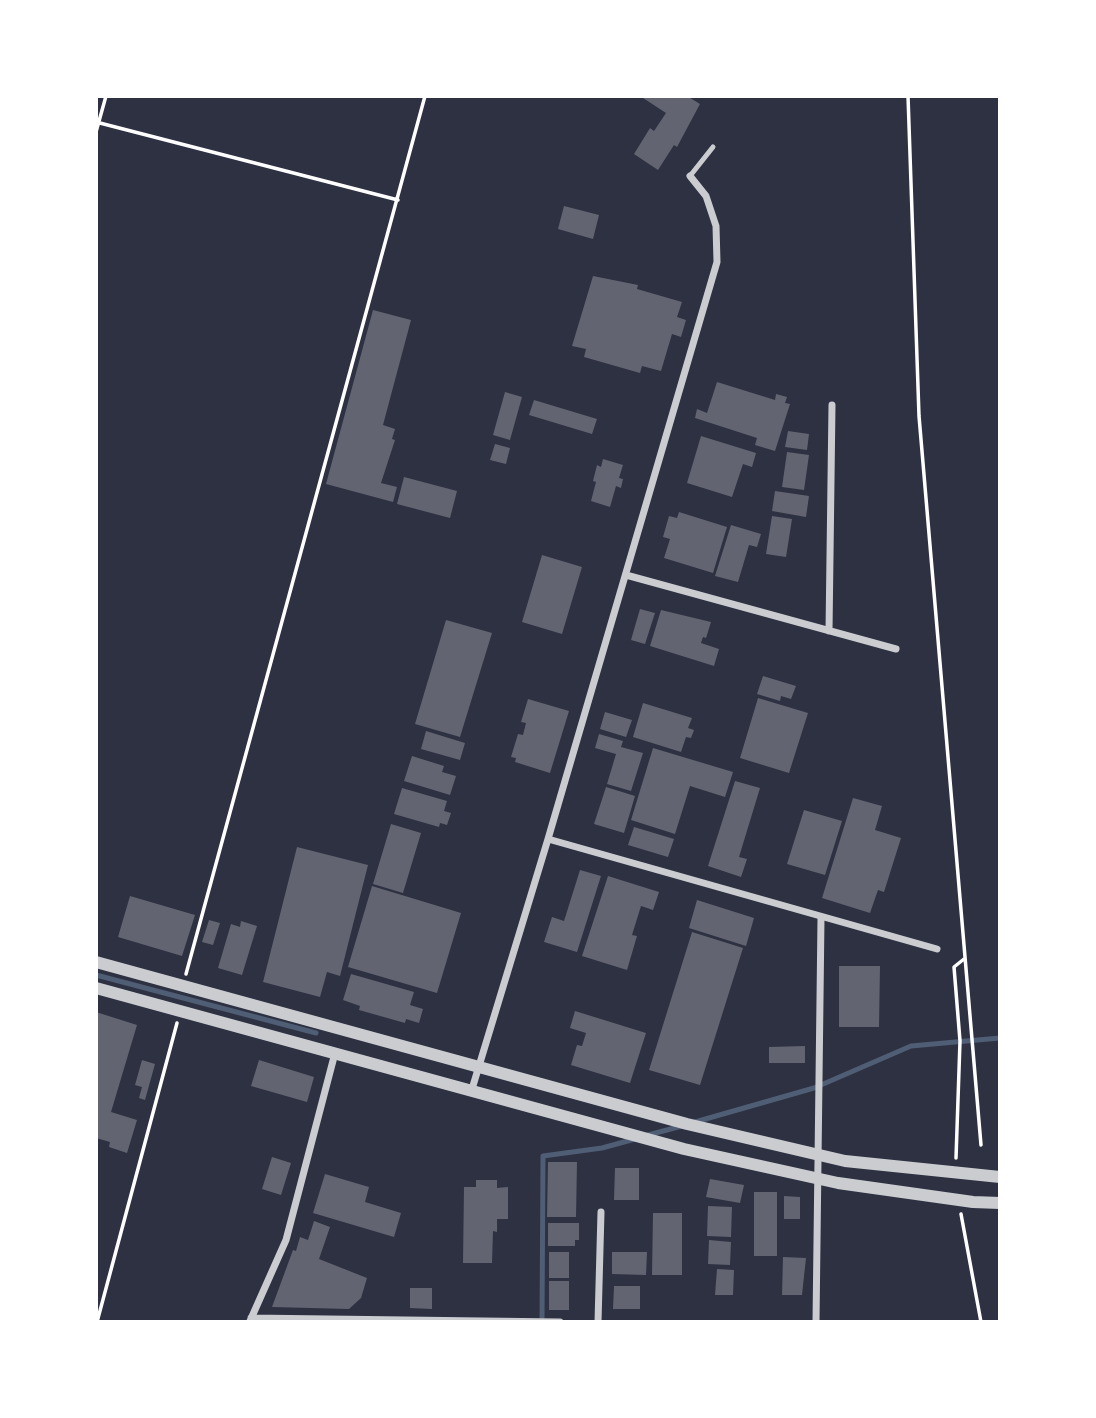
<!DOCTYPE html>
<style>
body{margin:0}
#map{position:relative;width:1096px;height:1418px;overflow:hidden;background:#2d3142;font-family:Commissioner,sans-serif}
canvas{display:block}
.frame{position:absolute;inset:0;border:98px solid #fff;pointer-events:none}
</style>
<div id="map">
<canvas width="1096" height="1418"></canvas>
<div class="frame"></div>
</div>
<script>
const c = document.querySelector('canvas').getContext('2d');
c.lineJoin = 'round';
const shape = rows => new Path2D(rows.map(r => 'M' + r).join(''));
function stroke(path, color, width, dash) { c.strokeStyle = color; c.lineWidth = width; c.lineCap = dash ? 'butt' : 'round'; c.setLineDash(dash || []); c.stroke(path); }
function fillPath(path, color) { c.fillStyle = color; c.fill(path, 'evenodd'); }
stroke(shape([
 [96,975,316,1033],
 [695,1122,814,1088,911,1046,1000,1038],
 [648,1135,682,1126],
 [542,1322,543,1156,602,1148,635,1139]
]), '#4f5d75', 5);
fillPath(shape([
 [640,96,687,96,700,104,677,147,674,145,658,170,634,154,650,128,654,131,666,113],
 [564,206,599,215,593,239,558,229],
 [593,276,638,285,637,289,682,302,677,317,686,320,681,337,672,334,661,371,642,366,640,373,584,357,586,349,572,346],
 [373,310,411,320,383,425,395,429,392,439,395,440,381,483,397,487,393,502,326,484],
 [717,382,775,400,776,394,787,397,785,403,790,404,775,451,755,445,757,438,695,418,697,409,707,413],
 [505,392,522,397,510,440,493,435],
 [534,400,597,419,592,434,529,415],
 [788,431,809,434,807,450,785,447],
 [701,436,756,453,752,467,743,464,732,497,687,483],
 [495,444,510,448,506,464,490,460],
 [787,452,809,455,804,490,782,487],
 [603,459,623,465,619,478,623,479,621,488,616,486,610,507,591,501,596,482,593,481,597,465,601,467],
 [404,477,457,491,450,518,397,504],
 [775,491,809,496,806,517,772,511],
 [679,512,727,527,713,573,664,558,670,539,663,537,669,516,677,518],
 [772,516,792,519,786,557,766,554],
 [731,525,761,534,757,547,749,545,738,582,715,576],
 [542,555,582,567,562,634,522,622],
 [640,609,655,613,645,644,631,640],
 [661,610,711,622,706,638,703,637,701,643,719,649,714,666,650,646],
 [446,620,492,633,460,737,415,724],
 [763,676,796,686,791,699,781,696,780,701,757,694],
 [758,698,808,713,789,773,740,758],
 [528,699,569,711,550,773,515,762,516,758,511,757,518,734,523,735,526,723,521,722],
 [643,703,692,718,688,728,694,730,691,738,686,737,681,752,633,737],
 [605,712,632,720,626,737,600,729],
 [426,731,465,743,460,760,421,749],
 [599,734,623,741,621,747,643,753,631,791,607,784,616,754,595,748],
 [653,748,733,772,725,797,690,786,675,834,631,820],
 [412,756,444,766,442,772,456,776,450,795,404,781],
 [735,781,760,788,739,857,747,859,741,877,708,866],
 [606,787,635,796,624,833,594,824],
 [402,788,447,801,444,811,451,813,447,825,440,823,439,827,394,814],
 [853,798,882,806,875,830,901,838,884,892,878,890,870,913,822,898],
 [804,810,842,821,825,875,787,864],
 [391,824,421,833,403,893,373,884],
 [634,827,674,839,668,857,628,845],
 [297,847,368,865,340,976,327,972,320,997,263,982],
 [580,870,601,876,577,952,544,942,552,917,564,921],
 [608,876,659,892,653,910,641,906,632,935,637,936,627,970,582,956],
 [372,886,461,913,437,993,348,967],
 [130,896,195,915,182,956,118,937],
 [697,900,754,918,746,946,689,928],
 [209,920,220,923,213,945,202,942],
 [241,921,257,926,242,975,218,968,231,924,240,927],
 [692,932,743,948,700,1085,649,1070],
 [839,966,880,966,879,1027,839,1027],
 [351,974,414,992,410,1005,423,1009,419,1023,406,1019,405,1023,359,1010,360,1006,343,1000],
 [575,1011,646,1033,630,1083,571,1065,577,1045,582,1046,586,1033,570,1028],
 [96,1012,137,1025,111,1112,137,1120,127,1153,109,1147,110,1142,96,1138],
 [805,1046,805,1063,769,1063,769,1047],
 [142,1060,155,1064,145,1100,139,1098,142,1087,135,1085],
 [259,1060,314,1077,307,1102,251,1086],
 [272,1157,291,1163,281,1195,262,1189],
 [548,1162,577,1162,576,1217,547,1217],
 [615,1168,639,1168,639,1200,614,1200],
 [325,1174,369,1187,365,1202,401,1213,394,1237,313,1213],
 [710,1179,744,1185,740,1203,706,1197],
 [476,1180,497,1180,497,1188,508,1187,508,1219,497,1219,497,1232,493,1231,492,1263,463,1263,464,1187,476,1187],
 [754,1192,777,1192,777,1256,754,1256],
 [784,1196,800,1197,800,1219,784,1219],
 [708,1206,732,1207,731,1237,707,1236],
 [653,1213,682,1213,682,1275,652,1275],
 [314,1221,330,1227,319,1259,367,1278,361,1298,349,1309,272,1307,293,1250,296,1251,300,1237,308,1240],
 [548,1223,579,1223,579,1240,575,1240,575,1246,548,1246],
 [709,1240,731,1242,730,1265,708,1264],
 [549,1252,569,1252,569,1278,549,1278],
 [612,1252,647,1252,646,1275,612,1274],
 [783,1257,806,1258,802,1295,782,1295],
 [717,1269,734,1270,733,1295,715,1295],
 [549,1281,569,1281,569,1310,549,1310],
 [614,1286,640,1286,640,1309,613,1309],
 [410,1288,432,1288,432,1309,410,1308]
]), '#626471');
stroke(shape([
 [908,96,919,416,981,1145],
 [96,122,398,200],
 [96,132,106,96],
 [186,974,425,96],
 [956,1158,960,1041,954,967,964,959],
 [961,1214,981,1322],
 [97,1322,177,1023]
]), '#fff', 3.5);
stroke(shape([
 [690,176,713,147]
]), '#caccd0', 5);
stroke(shape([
 [626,575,896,649],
 [829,631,832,405],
 [548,839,937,949],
 [472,1089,548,839,717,262,716,226,706,196,690,176],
 [251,1318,560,1322],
 [250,1321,286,1240,335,1053],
 [598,1322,601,1212],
 [816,1322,821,918]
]), '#caccd0', 7);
stroke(shape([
 [96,962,687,1124,845,1161,1000,1177],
 [96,988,684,1149,838,1183,973,1202,1000,1203]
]), '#caccd0', 12);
</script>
